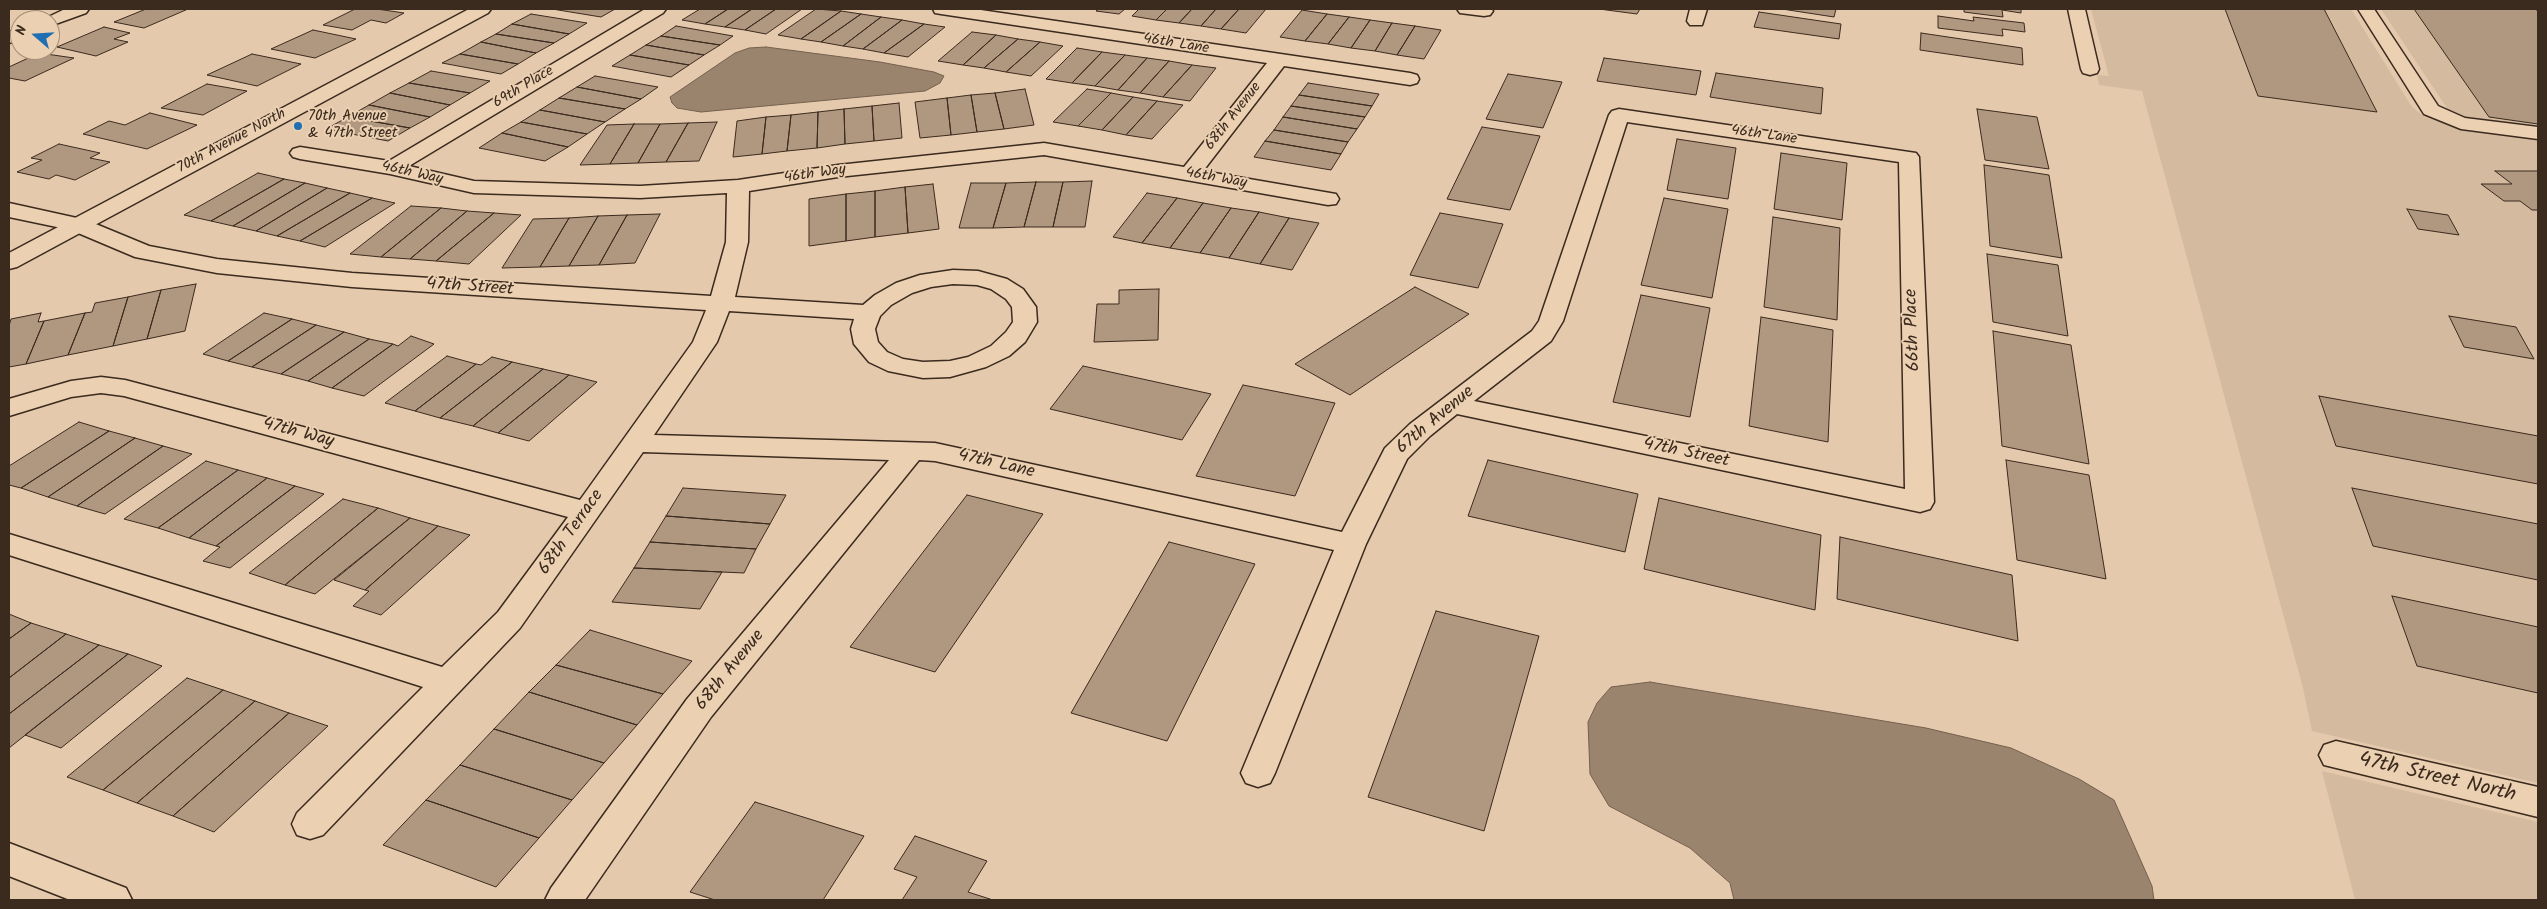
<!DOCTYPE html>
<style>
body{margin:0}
#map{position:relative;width:2547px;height:909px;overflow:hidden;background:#e4c9ac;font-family:Kalam,sans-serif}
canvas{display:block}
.frame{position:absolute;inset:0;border:10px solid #3b2a1e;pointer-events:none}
.north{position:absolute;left:10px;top:10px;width:50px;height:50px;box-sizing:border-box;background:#ebd0b2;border:1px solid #a58e77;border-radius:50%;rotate:289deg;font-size:14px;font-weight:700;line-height:20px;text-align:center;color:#3b2a1e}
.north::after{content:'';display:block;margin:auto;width:18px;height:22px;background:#1f6fb2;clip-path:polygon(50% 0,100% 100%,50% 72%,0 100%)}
</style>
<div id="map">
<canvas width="2547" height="909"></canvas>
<div class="frame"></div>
<div class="north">N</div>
</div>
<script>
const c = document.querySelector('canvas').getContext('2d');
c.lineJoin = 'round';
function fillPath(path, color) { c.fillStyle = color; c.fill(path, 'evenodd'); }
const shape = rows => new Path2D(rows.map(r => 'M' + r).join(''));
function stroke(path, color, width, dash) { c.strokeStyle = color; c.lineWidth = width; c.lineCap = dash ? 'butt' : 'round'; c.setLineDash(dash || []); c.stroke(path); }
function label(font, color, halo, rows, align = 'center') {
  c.font = font + ' Kalam,sans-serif'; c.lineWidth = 4; c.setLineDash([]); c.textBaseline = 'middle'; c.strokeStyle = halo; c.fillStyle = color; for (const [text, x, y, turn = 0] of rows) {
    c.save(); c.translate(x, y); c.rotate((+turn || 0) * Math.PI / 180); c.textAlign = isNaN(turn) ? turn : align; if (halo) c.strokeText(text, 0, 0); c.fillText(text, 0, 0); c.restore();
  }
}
fillPath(shape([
 [2091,9,2351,9,2412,107,2425,117,2465,130,2538,139,2538,783,2312,731,2303,688,2142,91,2099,85,2097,75,2109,76],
 [2381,9,2538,9,2538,127,2463,117,2449,111],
 [2322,771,2538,822,2538,900,2355,900]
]), '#d4ba9f');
const water = shape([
 [766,47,880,62,934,72,944,76,940,83,925,91,701,112,677,108,672,103,670,97,735,53,749,48,766,47],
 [1650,682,1926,728,2011,748,2079,779,2114,800,2152,886,2154,900,1734,900,1730,883,1690,848,1609,806,1590,774,1588,722,1597,703,1611,687,1650,682]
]);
fillPath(water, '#9a846e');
stroke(water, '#74604e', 1);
const building = shape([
 [146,9,188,9,144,28,114,22,146,9],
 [355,9,377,9,404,13,386,23,371,20,352,30,323,25,355,9],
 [552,9,615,9,601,17,552,9],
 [700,9,728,9,705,24,682,20,700,9],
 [728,9,752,9,725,27,705,24,728,9],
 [752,9,776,9,745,30,725,27,752,9],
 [776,9,802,9,766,34,745,30,776,9],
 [816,9,841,11,801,39,778,35,816,9],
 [1099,9,1125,9,1119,14,1096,11,1099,9],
 [1139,9,1167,9,1156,20,1132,16,1139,9],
 [1167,9,1192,9,1179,23,1156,20,1167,9],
 [1192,9,1216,9,1201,26,1179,23,1192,9],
 [1216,9,1239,9,1221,29,1201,26,1216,9],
 [1239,9,1266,9,1246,33,1221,29,1239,9],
 [1599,9,1640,9,1637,14,1599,9],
 [1782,9,1836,9,1834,17,1782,9],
 [1964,9,2021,9,2021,13,2002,10,2003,17,1964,12,1964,9],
 [2225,9,2324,9,2377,112,2258,96,2225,9],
 [2414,9,2536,9,2538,12,2538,124,2489,117,2414,9],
 [1302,10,1327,14,1305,41,1280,37,1302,10],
 [841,11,861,14,821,42,801,39,841,11],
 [1759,12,1841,24,1839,39,1754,27,1759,12],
 [531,14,587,23,569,34,512,24,531,14],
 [861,14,881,17,843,46,821,42,861,14],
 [1327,14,1349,17,1328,44,1305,41,1327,14],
 [1938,16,1974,21,1973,17,2024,23,2025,32,2002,29,2003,36,1938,28,1938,16],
 [881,17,902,20,863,49,843,46,881,17],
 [1349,17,1370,20,1351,48,1328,44,1349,17],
 [902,20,924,24,884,53,863,49,902,20],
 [1370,20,1392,23,1375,51,1351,48,1370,20],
 [1392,23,1415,26,1397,55,1375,51,1392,23],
 [512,24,569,34,554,43,496,34,512,24],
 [924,24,945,27,908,57,884,53,924,24],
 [676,26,733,36,720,45,661,36,676,26],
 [1415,26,1441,30,1424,59,1397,55,1415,26],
 [104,27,130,33,114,39,128,42,96,56,57,47,104,27],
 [313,30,356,39,315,58,271,49,313,30],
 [972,32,996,35,963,65,938,61,972,32],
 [1921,33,2022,48,2023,65,1920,50,1921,33],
 [496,34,554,43,536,53,481,42,496,34],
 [996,35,1018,39,984,68,963,65,996,35],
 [661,36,720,45,704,55,646,45,661,36],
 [1018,39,1040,42,1006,72,984,68,1018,39],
 [481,42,536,53,518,64,460,54,481,42],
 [1040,42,1063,46,1031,76,1006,72,1040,42],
 [646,45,704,55,689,65,630,55,646,45],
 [1077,48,1102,52,1072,83,1046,79,1077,48],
 [1102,52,1125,55,1095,86,1072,83,1102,52],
 [39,53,74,58,25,81,9,78,9,67,39,53],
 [252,54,301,64,257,86,207,75,252,54],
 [460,54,518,64,501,74,442,63,460,54],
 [630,55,689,65,671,77,612,66,630,55],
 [1125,55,1147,58,1118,90,1095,86,1125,55],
 [1147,58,1169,61,1140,93,1118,90,1147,58],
 [1604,58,1701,71,1696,95,1597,81,1604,58],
 [1169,61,1192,65,1163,97,1140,93,1169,61],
 [1192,65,1216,68,1190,101,1163,97,1192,65],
 [431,71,490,81,470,93,409,83,431,71],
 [1716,73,1823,88,1821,114,1710,97,1716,73],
 [1508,74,1562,82,1543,128,1486,119,1508,74],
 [595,76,658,87,641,99,577,87,595,76],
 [409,83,470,93,450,105,390,93,409,83],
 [1308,83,1379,94,1372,106,1299,95,1308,83],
 [207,84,247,91,203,115,161,108,207,84],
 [577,87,641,99,625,109,559,98,577,87],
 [1025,89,1034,125,1004,129,995,93,1025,89],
 [1087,89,1111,93,1078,126,1053,122,1087,89],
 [390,93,450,105,430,117,369,105,390,93],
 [995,93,1004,129,977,132,971,95,995,93],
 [1111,93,1133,97,1102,130,1078,126,1111,93],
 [971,95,977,132,951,135,947,98,971,95],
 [1299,95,1372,106,1365,117,1291,106,1299,95],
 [1133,97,1157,101,1126,135,1102,130,1133,97],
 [559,98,625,109,605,122,540,110,559,98],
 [947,98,951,135,920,138,915,102,947,98],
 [1157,101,1183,105,1152,139,1126,135,1157,101],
 [899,103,902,138,874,141,872,106,899,103],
 [369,105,430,117,410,128,348,117,369,105],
 [872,106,874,141,845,144,844,109,872,106],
 [1291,106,1365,117,1357,129,1283,117,1291,106],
 [844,109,845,144,817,148,818,112,844,109],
 [1977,109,2037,117,2049,169,1985,160,1977,109],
 [540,110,605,122,587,134,521,122,540,110],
 [818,112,817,148,787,151,791,115,818,112],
 [150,113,197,125,147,149,83,134,109,121,125,125,150,113],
 [791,115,787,151,762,154,766,117,791,115],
 [348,117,410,128,388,141,326,129,348,117],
 [766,117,762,154,733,157,737,121,766,117],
 [1283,117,1357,129,1348,142,1274,130,1283,117],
 [521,122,587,134,568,147,502,133,521,122],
 [717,122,699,161,666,162,688,123,717,122],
 [688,123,666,162,638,163,660,124,688,123],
 [634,124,610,164,580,165,607,125,634,124],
 [634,124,660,124,638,163,610,164,634,124],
 [1482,127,1540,136,1510,210,1447,199,1482,127],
 [1274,130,1348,142,1341,154,1265,141,1274,130],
 [502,133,568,147,545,161,479,148,502,133],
 [1677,139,1736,148,1728,199,1667,190,1677,139],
 [1265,141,1341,154,1331,170,1254,157,1265,141],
 [59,144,100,153,90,158,110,162,75,180,56,175,49,179,17,172,42,160,31,158,59,144],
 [1781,153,1847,163,1842,220,1774,209,1781,153],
 [1984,165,2049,175,2062,258,1990,246,1984,165],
 [2495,171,2538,171,2538,210,2532,210,2520,201,2504,201,2481,184,2512,184,2495,171],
 [258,173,284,179,211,221,184,215,258,173],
 [284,179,305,183,233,226,211,221,284,179],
 [1092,181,1085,227,1053,227,1063,182,1092,181],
 [1036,182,1024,227,993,228,1006,183,1036,182],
 [1036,182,1063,182,1053,227,1024,227,1036,182],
 [305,183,327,188,256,231,233,226,305,183],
 [971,183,1006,183,993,228,959,228,971,183],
 [933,184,939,229,908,233,905,187,933,184],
 [905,187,908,233,875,237,875,191,905,187],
 [327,188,350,193,277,236,256,231,327,188],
 [875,191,875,237,846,241,846,194,875,191],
 [350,193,372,198,300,241,277,236,350,193],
 [1147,193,1177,198,1142,243,1113,237,1147,193],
 [846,194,846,241,809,246,809,199,846,194],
 [372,198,395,203,325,247,300,241,372,198],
 [1177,198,1203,203,1170,248,1142,243,1177,198],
 [1664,198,1728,209,1712,298,1641,285,1664,198],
 [1203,203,1231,208,1200,253,1170,248,1203,203],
 [411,206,441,208,381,257,350,254,411,206],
 [441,208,467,211,410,259,381,257,441,208],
 [1231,208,1259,212,1229,258,1200,253,1231,208],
 [2407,209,2448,215,2459,235,2418,229,2407,209],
 [467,211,494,213,436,261,410,259,467,211],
 [1259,212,1289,218,1260,264,1229,258,1259,212],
 [494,213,521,215,469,264,436,261,494,213],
 [1440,213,1503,224,1478,288,1410,275,1440,213],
 [660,214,635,263,599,265,627,215,660,214],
 [627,215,599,265,569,266,598,216,627,215],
 [598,216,569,266,540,267,569,218,598,216],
 [1773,217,1840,228,1837,320,1764,307,1773,217],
 [569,218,540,267,502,268,533,219,569,218],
 [1289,218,1319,223,1292,270,1260,264,1289,218],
 [1987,254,2058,265,2068,336,1993,322,1987,254],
 [196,284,185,331,147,339,161,290,196,284],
 [1415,287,1469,314,1350,395,1295,364,1415,287],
 [1159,289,1158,340,1094,342,1097,304,1119,304,1119,290,1159,289],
 [161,290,147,339,113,346,128,297,161,290],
 [1641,295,1710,308,1690,417,1613,402,1641,295],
 [128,297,113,346,68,355,85,313,92,312,95,303,128,297],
 [41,313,38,322,44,321,26,364,9,367,9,326,11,319,41,313],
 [85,313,68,355,26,364,44,321,85,313],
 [264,313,292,319,228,361,203,354,264,313],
 [2449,316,2516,327,2534,359,2464,347,2449,316],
 [1761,317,1833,330,1828,442,1749,426,1761,317],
 [292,319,316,325,252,367,228,361,292,319],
 [316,325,344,332,281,374,252,367,316,325],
 [1993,331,2071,345,2089,464,2002,446,1993,331],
 [344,332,369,339,308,381,281,374,344,332],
 [411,336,434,344,364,396,332,388,393,344,398,346,411,336],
 [369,339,393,344,332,388,308,381,369,339],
 [447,356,476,364,415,411,385,403,447,356],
 [492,357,512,362,440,418,415,411,476,364,481,365,492,357],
 [512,362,543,369,473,426,440,418,512,362],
 [1083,366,1211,394,1182,440,1050,409,1083,366],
 [543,369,569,375,498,433,473,426,543,369],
 [569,375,597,382,529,441,498,433,569,375],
 [1243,385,1335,403,1295,496,1196,476,1243,385],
 [2319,396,2538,436,2538,484,2336,446,2319,396],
 [79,422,109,431,21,488,9,485,9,466,79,422],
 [109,431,135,438,48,497,21,488,109,431],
 [135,438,163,446,77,506,48,497,135,438],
 [163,446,192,454,105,514,77,506,163,446],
 [1488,460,1638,494,1625,552,1468,516,1488,460],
 [2006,460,2089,475,2106,579,2017,560,2006,460],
 [206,461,238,470,158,528,124,519,206,461],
 [238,470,267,478,189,538,158,528,238,470],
 [267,478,295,486,216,546,189,538,267,478],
 [295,486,324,494,230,568,203,561,220,547,216,546,295,486],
 [683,488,786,495,770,524,666,516,683,488],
 [2352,488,2538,524,2538,580,2373,546,2352,488],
 [967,495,1043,514,935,672,850,647,967,495],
 [1659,498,1821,535,1815,610,1644,569,1659,498],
 [343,499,378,508,285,585,249,573,343,499],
 [378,508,410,518,315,594,285,585,378,508],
 [666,516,770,524,756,549,650,542,666,516],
 [410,518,438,526,365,590,334,580,410,518],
 [438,526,470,535,381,615,353,606,369,591,365,590,438,526],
 [1840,537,2012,575,2018,641,1837,599,1840,537],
 [650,542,756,549,744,573,634,568,650,542],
 [1169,542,1255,564,1167,741,1071,713,1169,542],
 [634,568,722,572,700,609,612,602,634,568],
 [2392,596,2538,627,2538,693,2417,666,2392,596],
 [1436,611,1539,636,1484,831,1368,797,1436,611],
 [9,614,31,623,9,639,9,614],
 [31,623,66,634,9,678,9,639,31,623],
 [590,630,692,661,663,694,556,665,590,630],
 [66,634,99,645,9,714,9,678,66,634],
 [99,645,128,654,9,748,9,714,99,645],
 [128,654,162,666,61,748,25,735,128,654],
 [556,665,663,694,637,725,529,692,556,665],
 [187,678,223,690,103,790,67,777,187,678],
 [223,690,255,701,137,803,103,790,223,690],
 [529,692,637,725,604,763,494,729,529,692],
 [255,701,289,713,173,816,137,803,255,701],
 [289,713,328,726,214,832,173,816,289,713],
 [494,729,604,763,572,800,460,765,494,729],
 [460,765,572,800,539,838,426,800,460,765],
 [426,800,539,838,496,887,383,845,426,800],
 [755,802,864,836,823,900,715,900,690,892,755,802],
 [915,836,987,861,968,892,993,900,902,900,917,877,894,869,915,836]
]);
fillPath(building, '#b09880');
stroke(building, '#3b2a1e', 1);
const minor = shape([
 [65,9,89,9,86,13,50,26,50,20,42,20,65,9],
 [645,9,666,9,663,13,409,166,474,181,640,186,738,180,838,165,1044,143,1184,167,1267,63,941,14,935,13,933,9,974,9,1410,73,1417,75,1419,79,1417,83,1410,85,1284,66,1203,171,1336,194,1339,199,1336,204,1328,205,1044,155,838,177,749,191,748,242,735,297,863,305,875,295,896,283,920,275,953,270,978,271,1007,279,1023,289,1036,307,1037,322,1025,342,1009,356,986,367,950,377,923,378,888,371,869,362,854,344,851,329,854,319,729,311,717,342,654,435,935,443,1342,532,1385,448,1410,424,1532,331,1539,321,1609,115,1612,111,1619,109,1916,153,1919,157,1934,502,1930,509,1920,512,1457,414,1430,436,1407,459,1366,544,1275,773,1270,783,1258,787,1246,783,1241,773,1334,550,935,461,919,460,711,717,585,900,545,900,551,888,687,699,889,460,643,452,520,628,323,835,310,839,297,835,292,824,297,813,423,687,9,555,9,534,442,667,498,612,568,517,124,396,101,393,71,397,9,416,9,399,71,381,101,377,125,380,580,500,693,342,706,310,352,287,217,273,135,257,71,230,9,217,9,203,86,220,149,246,217,259,352,273,711,296,726,242,727,193,640,198,474,193,390,174,300,159,293,157,290,153,293,149,300,147,389,161,645,9],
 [1627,122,1899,162,1905,489,1474,401,1551,341,1563,321,1627,122],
 [953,284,977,285,991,289,1006,299,1012,307,1013,322,1006,332,991,346,968,357,950,361,923,362,903,359,887,352,878,342,875,329,880,316,891,305,912,293,931,287,953,284],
 [1457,9,1491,9,1493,11,1490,15,1484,16,1460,13,1457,9],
 [1690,9,1707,9,1702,25,1690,25,1687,21,1690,9],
 [2068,9,2085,9,2099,69,2097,73,2090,75,2083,73,2081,69,2068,9],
 [2358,9,2374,9,2438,106,2465,118,2538,127,2538,139,2461,129,2424,114,2358,9],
 [20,29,20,40,9,43,9,32,20,29],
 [2336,741,2538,787,2538,817,2324,765,2319,755,2324,745,2336,741],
 [9,843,126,888,132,900,70,900,9,876,9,843]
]);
const tertiary = shape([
 [469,9,491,9,488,13,17,267,9,269,9,253,469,9]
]);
stroke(minor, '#3b2a1e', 3);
stroke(tertiary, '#3b2a1e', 3);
fillPath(minor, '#ebd0b2');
fillPath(tertiary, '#ebd0b2');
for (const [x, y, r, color] of [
 [298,126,5,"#1f6fb2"]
]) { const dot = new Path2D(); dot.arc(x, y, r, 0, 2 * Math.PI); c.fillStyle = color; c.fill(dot); stroke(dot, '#ebd0b2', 2); }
label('15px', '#3b2a1e', '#ebd0b2', [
 ["46th Lane",1176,45,9],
 ["69th Place",524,88,-31],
 ["68th Avenue",1234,117,-52],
 ["46th Lane",1764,136,8],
 ["70th Avenue North",232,142,-28],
 ["46th Way",412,174,13],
 ["46th Way",815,175,-8],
 ["46th Way",1216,179,10]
]);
label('15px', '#3b2a1e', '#ebd0b2', [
 ["70th Avenue",308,117],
 ["& 47th Street",308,134]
], 'left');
label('18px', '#3b2a1e', '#ebd0b2', [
 ["47th Street",470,288,4],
 ["66th Place",1914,330,-92],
 ["67th Avenue",1436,421,-40],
 ["47th Way",298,434,15],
 ["47th Street",1686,454,12],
 ["47th Lane",996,465,13],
 ["68th Terrace",572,533,-55],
 ["68th Avenue",731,671,-51]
]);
label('21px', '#3b2a1e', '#ebd0b2', [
 ["47th Street North",2437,779,13]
]);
</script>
